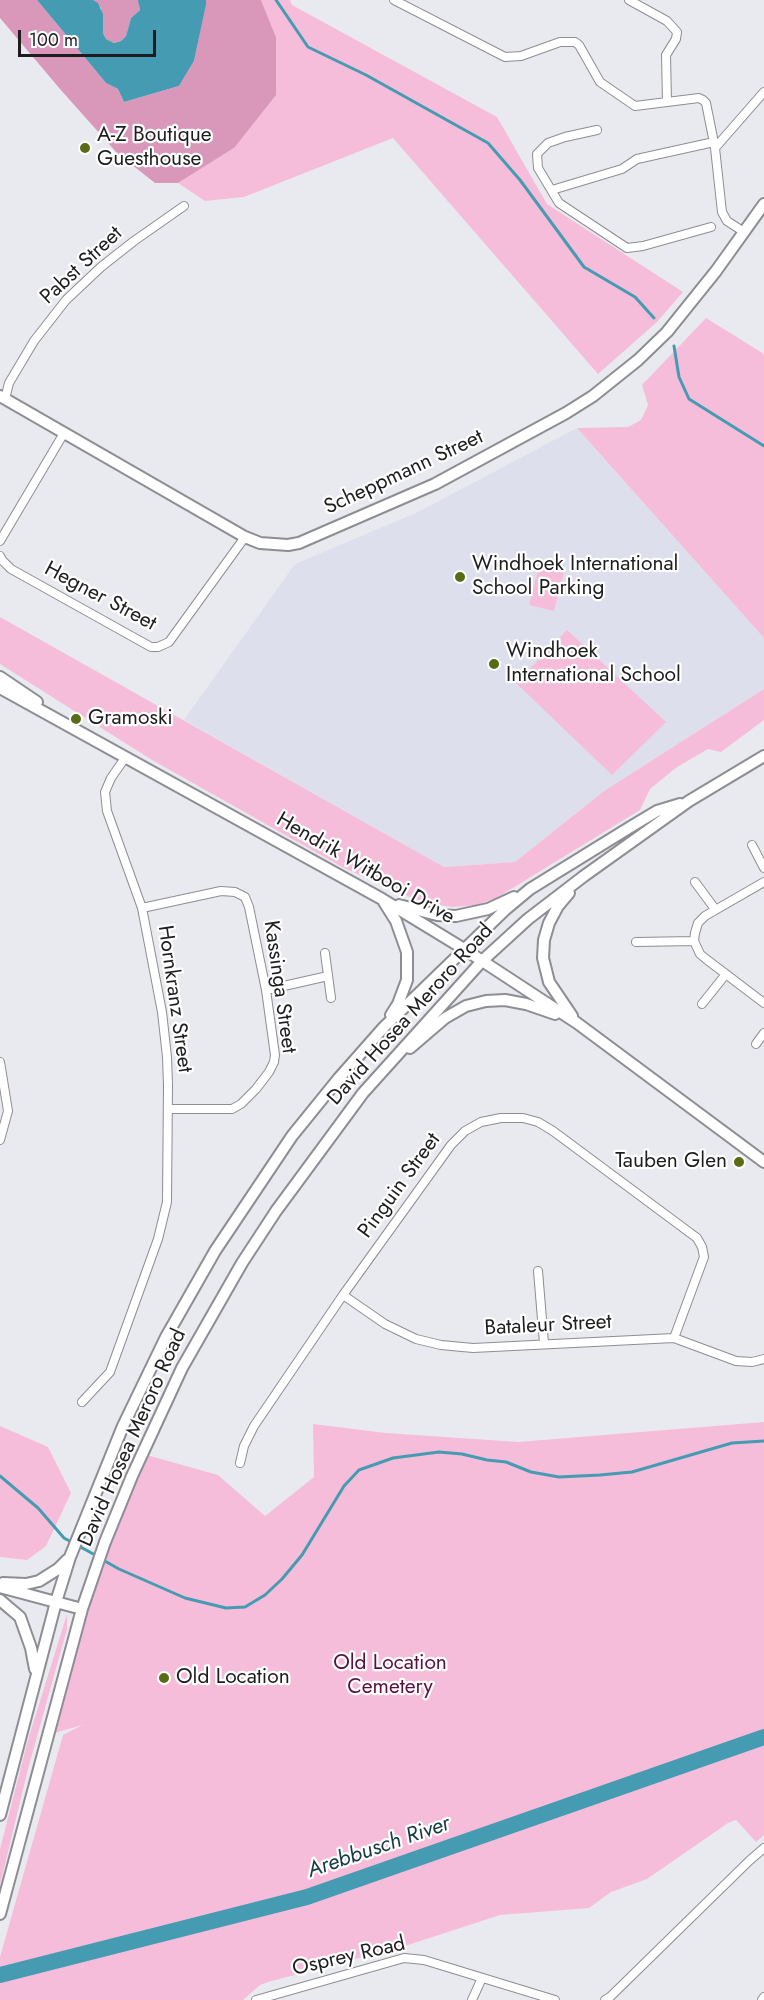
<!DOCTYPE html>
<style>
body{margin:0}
#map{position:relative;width:764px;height:2000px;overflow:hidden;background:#e9eaf0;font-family:Jost,sans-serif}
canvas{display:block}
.scale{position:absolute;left:18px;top:30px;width:138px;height:27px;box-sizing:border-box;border:3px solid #1d1d1f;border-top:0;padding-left:8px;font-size:18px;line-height:21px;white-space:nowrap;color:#1d1d1f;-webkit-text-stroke:4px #fff;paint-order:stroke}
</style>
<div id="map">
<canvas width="764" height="2000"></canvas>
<div class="scale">100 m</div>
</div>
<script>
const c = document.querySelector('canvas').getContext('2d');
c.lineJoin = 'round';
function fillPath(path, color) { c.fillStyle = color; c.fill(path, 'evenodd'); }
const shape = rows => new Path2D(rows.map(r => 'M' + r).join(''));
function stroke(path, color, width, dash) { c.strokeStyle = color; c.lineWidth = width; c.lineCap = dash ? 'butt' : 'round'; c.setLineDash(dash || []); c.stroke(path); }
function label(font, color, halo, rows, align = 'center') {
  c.font = font + ' Jost,sans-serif'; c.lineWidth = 4.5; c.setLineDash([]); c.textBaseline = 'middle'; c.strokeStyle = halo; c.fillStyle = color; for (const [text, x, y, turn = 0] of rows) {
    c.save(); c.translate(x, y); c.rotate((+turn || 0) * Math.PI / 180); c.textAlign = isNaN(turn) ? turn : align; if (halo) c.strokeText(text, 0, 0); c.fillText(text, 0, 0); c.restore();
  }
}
fillPath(shape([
 [577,428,764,638,764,689,604,791,515,862,444,867,184,720,295,564,416,513]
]), '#dddfec');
fillPath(shape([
 [261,0,290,0,292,5,497,117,547,204,683,292,657,322,598,374,393,138,244,197,205,201,178,183,234,148,276,37],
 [706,318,764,354,764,638,577,428,628,427,641,420,648,405,642,385],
 [539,566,564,572,554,611,529,605],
 [0,617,444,867,515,862,604,791,764,689,764,720,721,752,708,749,677,767,650,789,640,810,498,897,477,905,452,907,421,902,344,868,152,760,0,664],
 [567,630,666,722,612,775,516,683],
 [764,1422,764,1835,756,1842,736,1820,728,1823,647,1879,611,1892,589,1908,500,1915,408,1945,268,1982,260,1985,243,2000,0,2000,0,1957,63,1735,82,1725,48,1735,82,1609,143,1454,218,1475,265,1516,314,1477,313,1424,386,1433,518,1442],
 [0,1426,48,1447,71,1493,46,1546,27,1560,0,1557],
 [67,1614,67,1629,28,1769,0,1885,0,1849,28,1740]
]), '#f6bdda');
fillPath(shape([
 [0,0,37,0,106,83,118,89,124,102,179,86,194,61,206,0,261,0,276,37,276,95,234,148,178,183,155,183,117,153,60,89,0,18],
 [93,0,138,0,139,2,140,10,131,18,126,36,121,41,114,43,106,39,103,33,101,8]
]), '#d998ba');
fillPath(shape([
 [37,0,93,0,98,3,103,14,103,33,106,39,114,43,121,41,126,36,131,18,140,10,138,0,206,0,206,4,194,61,179,86,124,102,118,89,106,83]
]), '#459bb1');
stroke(shape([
 [276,0,308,47,366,75,488,143,520,180,584,267,635,297,654,318],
 [674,346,679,377,689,399,764,446],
 [0,1476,38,1508,64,1538,97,1556],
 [103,1560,119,1569,185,1598,226,1608,245,1607,265,1595,282,1579,302,1555,344,1486,359,1470,393,1458,439,1452,462,1454,487,1460,506,1462,531,1472,559,1477,600,1475,632,1472,732,1443,764,1441]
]), '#459bb1', 3);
stroke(shape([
 [0,1975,307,1897,764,1737]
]), '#459bb1', 16);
const street = shape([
 [394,0,505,57,521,56,560,42,575,42,579,45,600,82,635,106,699,98,703,100,706,103,715,148,722,212,727,221,744,232],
 [629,0,667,21,677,32,676,39,666,55,667,101],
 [597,130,565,137,548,143,537,154,538,168,559,203,627,248,643,246,711,227],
 [715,148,764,92],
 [552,190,622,169,637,159,714,142],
 [5,399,9,383,34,341,66,300,101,267,134,241,184,206],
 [0,541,64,433],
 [0,556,2,560,11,569,151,647,158,647,169,642,245,537],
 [752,845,764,868],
 [695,882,715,909],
 [764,882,705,916,698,923,695,933,694,941,700,954,706,959,764,1003],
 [142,908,221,891,235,892,245,897,249,907,266,990,275,1055,274,1062,269,1072,256,1089,241,1104,232,1109,168,1109],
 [636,942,694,941],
 [325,953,331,998],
 [266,990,328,976],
 [702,1004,726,974],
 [756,1044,764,1033],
 [0,1062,8,1111,0,1140],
 [538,1271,544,1343],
 [343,1295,385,1324,416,1339,441,1345,473,1348,674,1338,736,1361,752,1362,764,1359],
 [82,1402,110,1372,158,1239,167,1202,168,1085,167,1057,162,1012,142,908,107,811,105,792,111,778,125,758],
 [240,1463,244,1446,254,1426,343,1295,451,1145,465,1131,481,1122,501,1118,523,1118,538,1122,553,1131,697,1238,702,1247,704,1257,674,1338],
 [256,2000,404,1958,424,1960,555,2000],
 [472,2000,482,1978],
 [605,2000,610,1997,749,1861,764,1848],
 [762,2000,764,1997]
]);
const secondary = shape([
 [0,396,245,537,260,543,288,545,299,543,435,484,566,413,593,396,638,360,667,332,716,271,764,204],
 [0,677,37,702],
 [0,688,382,899,464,949,577,1023,764,1162],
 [569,893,558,906,549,923,544,940,543,958,549,982,572,1016],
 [384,902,396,921,407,952,407,980,398,1004,391,1015],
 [399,905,437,915,456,916,488,909,514,897],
 [410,1048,445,1018,466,1006,486,1001,505,1000,526,1004,555,1014],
 [3,1583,26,1584,39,1581,58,1569,67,1560],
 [0,1587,82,1609],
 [0,1600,20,1617,31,1648,35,1669],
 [0,1815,56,1602,70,1557,123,1426,166,1337,215,1251,292,1136,339,1078,384,1027,506,909,530,889,632,826,657,811,680,804],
 [0,1914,82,1609,105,1542,132,1476,182,1368,242,1263,276,1211,363,1093,482,961,528,919,584,876,689,801,764,756]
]);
stroke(street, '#8d8e93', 10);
stroke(secondary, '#8d8e93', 14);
stroke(street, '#fff', 8);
stroke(secondary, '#fff', 10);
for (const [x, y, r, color] of [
 [85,148,6,"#5a6b16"],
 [460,577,6,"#5a6b16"],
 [494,664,6,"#5a6b16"],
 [76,719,6,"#5a6b16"],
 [739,1162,6,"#5a6b16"],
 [164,1678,6,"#5a6b16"]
]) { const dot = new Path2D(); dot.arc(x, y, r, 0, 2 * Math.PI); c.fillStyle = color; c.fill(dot); stroke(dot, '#fff', 2); }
label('21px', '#1d1d1f', '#fff', [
 ["A-Z Boutique",97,136],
 ["Guesthouse",97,160],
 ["Windhoek International",472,565],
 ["School Parking",472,589],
 ["Windhoek",506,652],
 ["International School",506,676],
 ["Gramoski",88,719],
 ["Tauben Glen",727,1162,"right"],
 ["Old Location",176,1678]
], 'left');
label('21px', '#1d1d1f', '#fff', [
 ["Pabst Street",82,266,-43],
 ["Scheppmann Street",404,473,-25],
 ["Hegner Street",100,597,28],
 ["Hendrik Witbooi Drive",365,869,30],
 ["Kassinga Street",279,987,82],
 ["Hornkranz Street",174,999,82],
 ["David Hosea Meroro Road",411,1015,-48],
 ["Pinguin Street",400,1186,-54],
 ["Bataleur Street",548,1326,-3],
 ["David Hosea Meroro Road",133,1438,-66],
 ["Osprey Road",349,1957,-13]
]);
label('21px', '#5b0f40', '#fff', [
 ["Old Location",390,1664],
 ["Cemetery",390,1688]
]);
label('italic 22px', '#133b45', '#fff', [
 ["Arebbusch River",379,1848,-19]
]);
</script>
